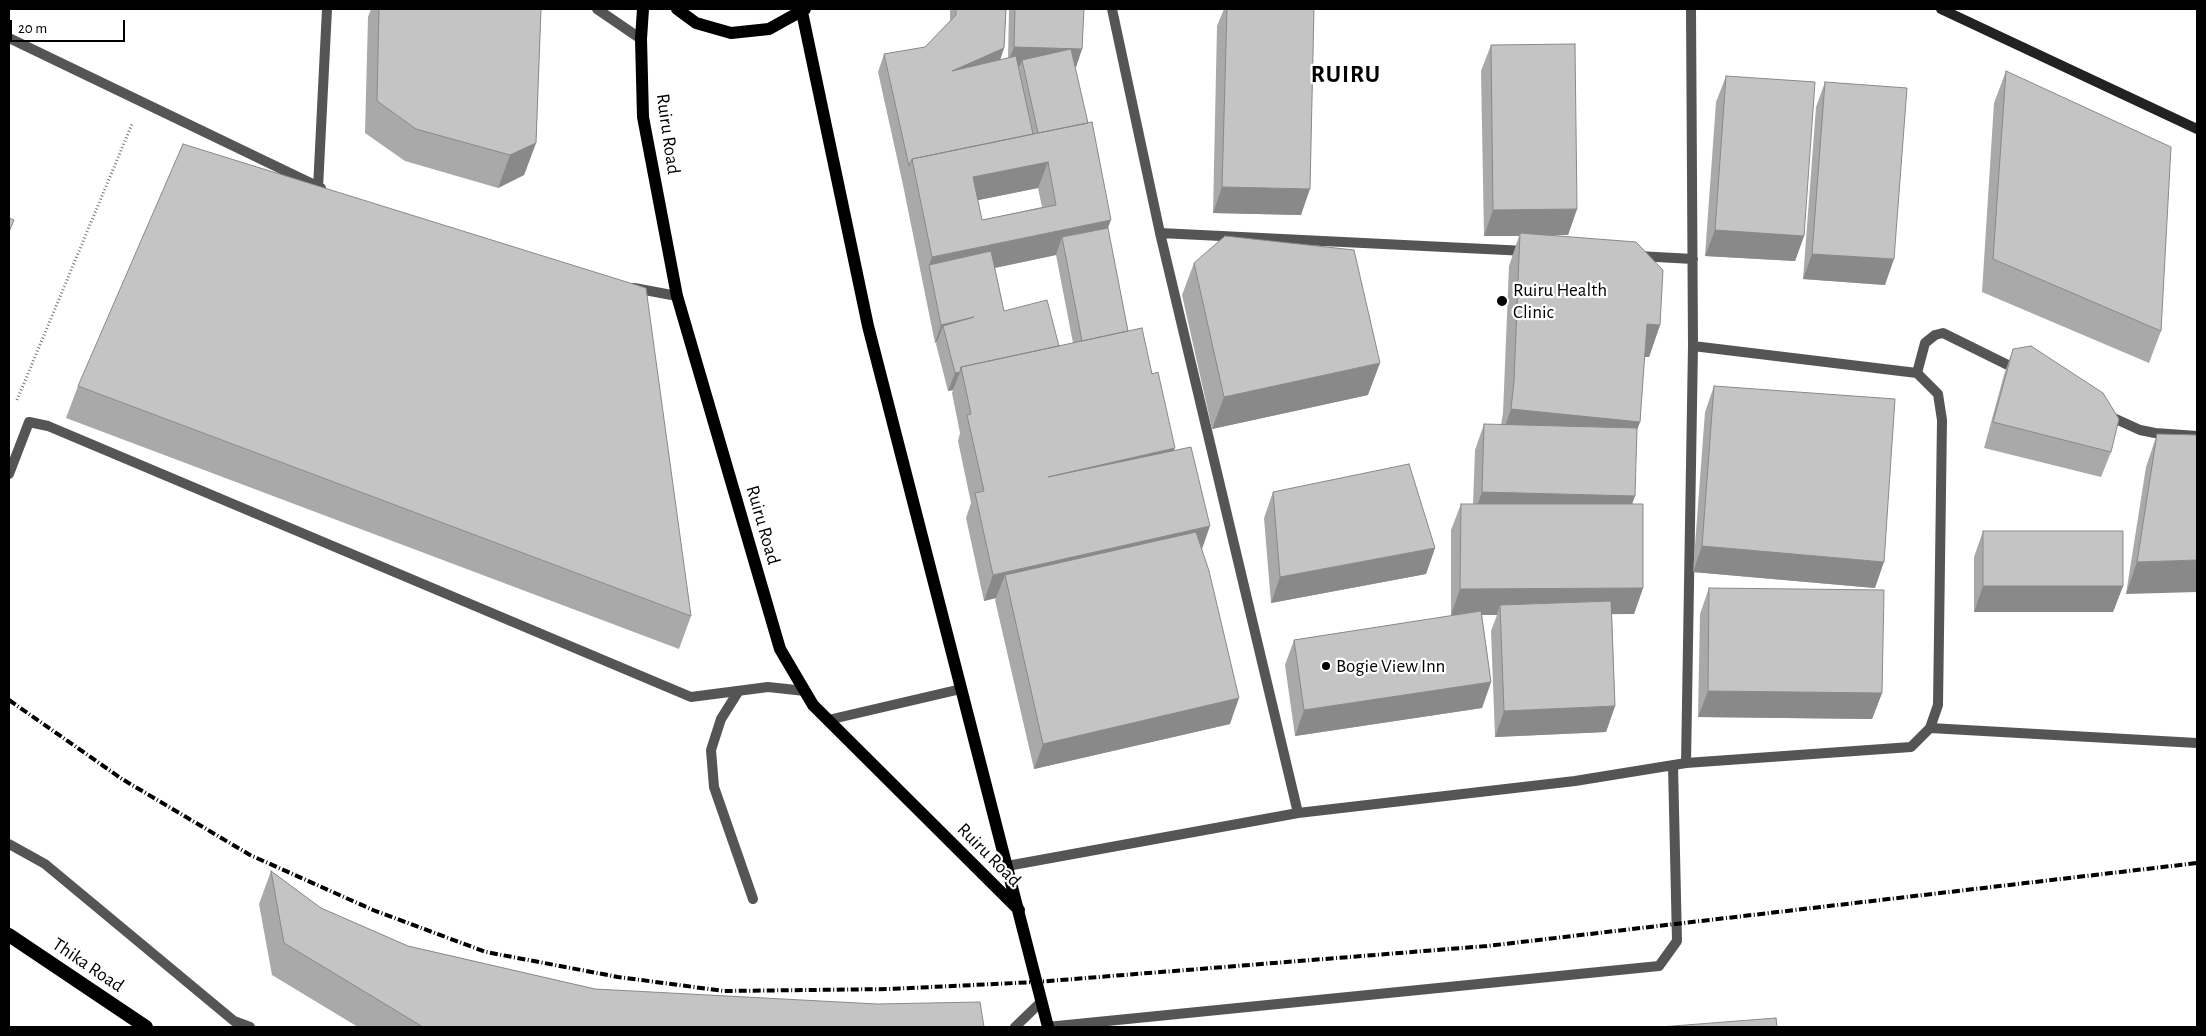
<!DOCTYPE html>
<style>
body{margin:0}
#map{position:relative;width:2206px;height:1036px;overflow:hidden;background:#fff;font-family:"Alegreya Sans",sans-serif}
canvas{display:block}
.frame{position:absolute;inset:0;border:10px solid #000;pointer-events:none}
.scale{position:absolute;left:10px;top:20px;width:115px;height:22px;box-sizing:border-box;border:2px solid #000;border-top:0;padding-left:6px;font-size:15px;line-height:18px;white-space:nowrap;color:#000;-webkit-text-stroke:4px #fff;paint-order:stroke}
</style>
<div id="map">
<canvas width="2206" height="1036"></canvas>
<div class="frame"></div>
<div class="scale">20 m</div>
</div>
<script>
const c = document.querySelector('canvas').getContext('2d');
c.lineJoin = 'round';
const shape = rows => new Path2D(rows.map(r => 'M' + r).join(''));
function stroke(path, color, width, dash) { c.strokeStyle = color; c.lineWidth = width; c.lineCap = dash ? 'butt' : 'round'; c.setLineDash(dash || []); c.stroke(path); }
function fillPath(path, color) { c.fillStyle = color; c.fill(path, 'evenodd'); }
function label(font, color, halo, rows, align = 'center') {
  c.font = font + ' "Alegreya Sans",sans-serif'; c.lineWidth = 4.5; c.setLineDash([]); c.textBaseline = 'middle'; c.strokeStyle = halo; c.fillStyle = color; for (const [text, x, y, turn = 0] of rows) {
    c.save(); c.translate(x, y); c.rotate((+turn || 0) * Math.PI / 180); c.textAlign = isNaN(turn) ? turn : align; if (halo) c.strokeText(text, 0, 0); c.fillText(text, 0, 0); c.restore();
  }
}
stroke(shape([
 [17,400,132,124]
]), '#777', 3, [1, 2.5]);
stroke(shape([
 [597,9,641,39],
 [1917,373,1925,343,1935,335,1943,333,2018,370],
 [2107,415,2140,430,2155,433,2197,436],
 [9,474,29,422,48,426,691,697,768,687,805,691],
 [738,692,721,719,711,750,714,787,753,899],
 [828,720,961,689],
 [1930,728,2197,743],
 [9,844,45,864,234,1021,250,1027],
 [1015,1027,1041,1002]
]), '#555', 10);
stroke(shape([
 [1112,9,1160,233,1298,813],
 [9,38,321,188],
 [318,188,327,9],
 [1160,233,1526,251],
 [1638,256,1693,259],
 [634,288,677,296],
 [1686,763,1693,346,1691,9],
 [1007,866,1298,813,1575,781,1686,763,1911,747,1930,728,1938,705,1942,420,1938,394,1917,373,1693,346],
 [1047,1027,1659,966,1677,941,1673,765]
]), '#555', 10);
stroke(shape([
 [1941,9,2197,129]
]), '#222', 10);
stroke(shape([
 [643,9,641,39,643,117,677,296,780,649,813,705,1019,910],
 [677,9,696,23,731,33,769,29,805,9],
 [802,12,868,326,1048,1027]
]), '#000', 12);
stroke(shape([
 [9,935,146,1027]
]), '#000', 14);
stroke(shape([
 [9,700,122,779,250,855,373,910,486,952,618,977,724,991,890,989,1036,982,1487,946,2197,863]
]), '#000', 4, [8, 2.5, 1, 2.5]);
fillPath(shape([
 [371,9,541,9,536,143,524,175,498,188,405,161,365,133,368,17],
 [950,9,1006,9,1004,48,1000,60,1008,58,1009,9,1084,9,1082,49,1076,67,1075,67,1128,331,1152,374,1202,549,1230,724,1034,769,995,600,996,598,984,601,966,518,971,503,958,441,960,433,952,393,953,390,948,391,936,344,937,342,935,343,903,185,878,72,884,54,925,47,950,21],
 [1038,188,1042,207,982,220,978,200],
 [1056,255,1073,343,1059,346,1004,311,995,268],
 [1224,9,1314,9,1301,215,1213,213,1217,26],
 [1491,45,1577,209,1568,235,1545,235,1660,325,1649,357,1644,357,1640,422,1637,428,1632,504,1643,588,1634,614,1612,614,1615,706,1606,732,1495,737,1491,631,1497,615,1482,615,1491,682,1482,708,1295,736,1285,665,1294,640,1458,615,1451,615,1451,530,1461,504,1473,504,1475,450,1484,424,1501,425,1503,413,1509,266,1519,236,1484,236,1481,71],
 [2006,71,2161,331,2149,363,1982,292,1994,103],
 [1726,76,1804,236,1795,261,1705,256,1716,102],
 [1825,82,1885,285,1803,279,1816,107],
 [1194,263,1368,395,1212,429,1182,295],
 [2013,349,2111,452,2101,477,1984,448,2004,375],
 [78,386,691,616,679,649,66,418],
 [1714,386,1875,588,1693,572,1705,412],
 [2157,434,2197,435,2126,594,2146,467],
 [1273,492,1435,548,1426,574,1271,603,1264,518],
 [1983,531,2123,586,2113,612,1974,612,1974,557],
 [1709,588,1882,693,1872,719,1698,717,1700,614],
 [271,871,321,908,408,946,595,989,984,1027,358,1027,272,975,259,904]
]), '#a9a9a9');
fillPath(shape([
 [1014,47,1082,49,1076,67,1024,66,1022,60,1020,66,1007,65],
 [1004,48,998,66,952,71],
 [536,143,524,175,498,188,510,155],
 [1048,162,1038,188,964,203,973,177],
 [1222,187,1310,189,1301,215,1213,213],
 [1577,209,1568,235,1520,236,1520,233,1519,236,1484,236,1493,210],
 [1111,220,1101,246,1062,237,1056,255,932,281,929,265,932,257],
 [1715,230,1804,236,1795,261,1705,256],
 [1812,254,1894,259,1885,285,1803,279],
 [974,317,943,326,937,342,935,343,941,325],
 [1647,324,1660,325,1649,357,1635,357],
 [1380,363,1368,395,1212,429,1224,397],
 [960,372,953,390,948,391,955,373],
 [1511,409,1640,422,1628,454,1500,441],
 [1175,448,1166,474,1048,477],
 [1482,492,1635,496,1626,522,1473,518],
 [1210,526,1201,552,1005,575,996,598,984,601,993,575],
 [1702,546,1884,562,1875,588,1693,572],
 [1435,548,1426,574,1271,603,1280,577],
 [2197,560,2197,592,2126,594,2137,562],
 [1983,586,2123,586,2113,612,1974,612],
 [1643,588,1634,614,1501,615,1500,605,1497,615,1451,615,1460,589],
 [1491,682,1482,708,1295,736,1304,710],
 [1708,691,1882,693,1872,719,1698,717],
 [1239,698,1230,724,1034,769,1043,744],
 [1615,706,1606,732,1495,737,1504,711]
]), '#898989');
const building = shape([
 [379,9,541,9,536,143,510,155,416,129,377,101,379,9],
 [956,9,1006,9,1004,48,952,71,1016,56,1033,134,912,159,909,166,884,54,925,47,956,15,956,9],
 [1015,9,1084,9,1082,49,1014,47,1015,9],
 [1227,9,1314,9,1310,189,1222,187,1227,9],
 [1575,44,1577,209,1493,210,1491,45,1575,44],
 [1071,49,1088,123,1038,133,1022,60,1071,49],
 [2006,71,2171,147,2161,331,1993,259,2006,71],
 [1726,76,1815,82,1804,236,1715,230,1726,76],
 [1825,82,1907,88,1894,259,1812,254,1825,82],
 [1092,122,1111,220,932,257,912,159,1092,122],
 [1048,162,1056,205,982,220,973,177,1048,162],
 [183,144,646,288,691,616,78,386,183,144],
 [9,218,14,220,9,232,9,218],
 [1108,228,1128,331,1082,341,1062,237,1108,228],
 [1520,233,1636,242,1663,270,1660,325,1647,324,1640,422,1511,409,1514,381,1520,233],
 [1225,236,1354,250,1380,363,1224,397,1194,263,1225,236],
 [991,251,1004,311,1047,300,1059,346,961,367,960,372,955,373,943,326,974,317,941,325,929,265,991,251],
 [1142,328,1152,374,1158,372,1175,448,1048,477,1191,447,1210,526,993,575,975,493,984,491,967,415,971,414,961,367,1142,328],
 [2031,346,2103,393,2119,419,2111,452,1993,422,2013,349,2031,346],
 [1714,386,1895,399,1884,562,1702,546,1714,386],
 [1484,424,1637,428,1635,496,1482,492,1484,424],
 [2157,434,2197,435,2197,560,2137,562,2157,434],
 [1409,464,1435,548,1280,577,1273,492,1409,464],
 [1461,504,1643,504,1643,588,1460,589,1461,504],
 [1983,531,2123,531,2123,586,1983,586,1983,531],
 [1196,532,1209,571,1239,698,1043,744,1005,575,1196,532],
 [1709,588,1884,590,1882,693,1708,691,1709,588],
 [1611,601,1615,706,1504,711,1500,605,1611,601],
 [1481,611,1491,682,1304,710,1294,640,1481,611],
 [271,871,321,908,408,946,595,989,877,1004,980,1002,984,1027,423,1027,284,943,271,871],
 [1776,1018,1777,1027,1660,1027,1776,1018]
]);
fillPath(building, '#c4c4c4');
stroke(building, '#898989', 1);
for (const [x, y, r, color] of [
 [1502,301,6,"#000"],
 [1326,666,5,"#000"]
]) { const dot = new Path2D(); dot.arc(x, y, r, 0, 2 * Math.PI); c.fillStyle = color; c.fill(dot); stroke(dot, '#fff', 2); }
label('19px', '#000', '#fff', [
 ["Ruiru Road",668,134,82],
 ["Ruiru Road",763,525,74],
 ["Ruiru Road",989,855,45],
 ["Thika Road",88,965,34]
]);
label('19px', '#000', '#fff', [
 ["Ruiru Health",1513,290],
 ["Clinic",1513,312],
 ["Bogie View Inn",1336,666]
], 'left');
c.letterSpacing = '1px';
label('bold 24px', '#000', '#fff', [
 ["RUIRU",1346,75]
]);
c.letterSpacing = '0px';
</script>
